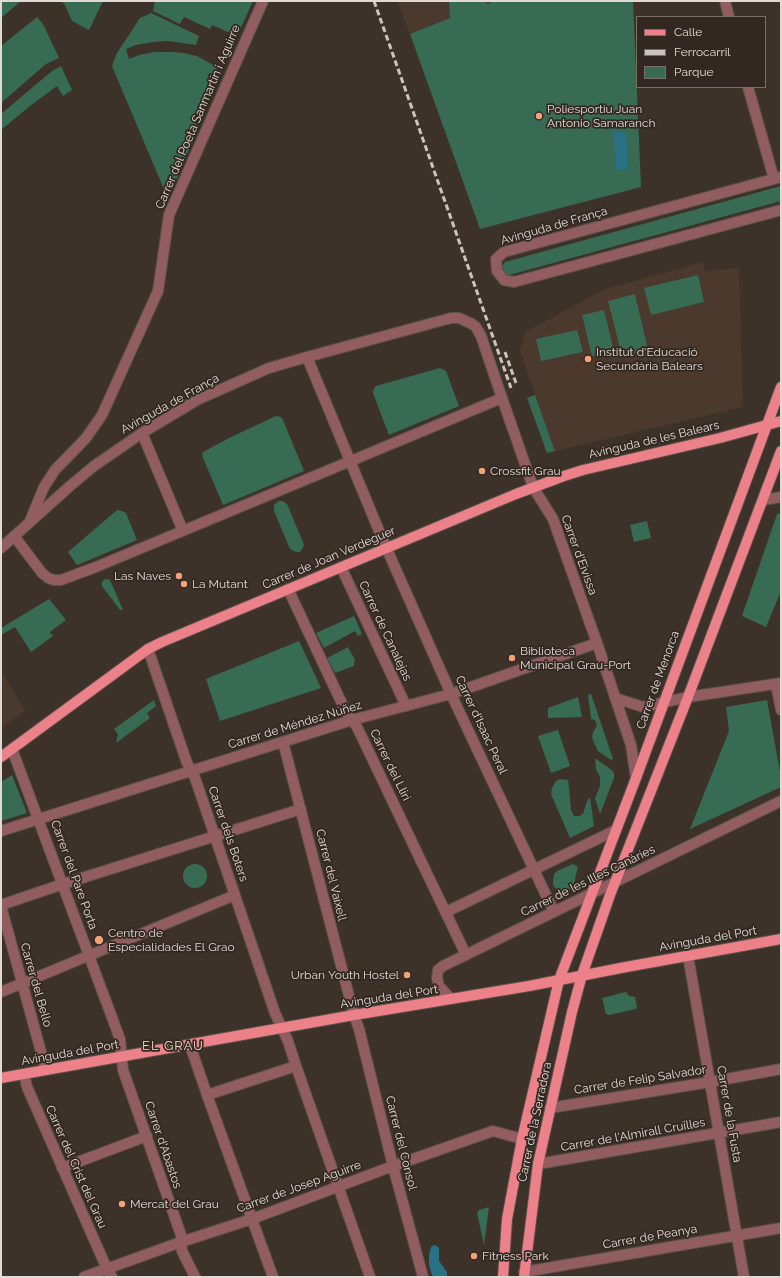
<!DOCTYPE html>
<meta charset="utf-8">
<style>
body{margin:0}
#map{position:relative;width:782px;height:1278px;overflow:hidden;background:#3d322a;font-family:Raleway,sans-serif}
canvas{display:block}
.frame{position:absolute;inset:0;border:2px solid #e1d9d4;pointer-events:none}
.legend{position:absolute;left:636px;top:16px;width:130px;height:72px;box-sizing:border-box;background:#332821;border:1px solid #796f69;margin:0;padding:5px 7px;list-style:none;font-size:12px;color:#e1d9d4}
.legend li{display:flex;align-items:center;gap:8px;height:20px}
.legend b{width:20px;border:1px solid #796f69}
</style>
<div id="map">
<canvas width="782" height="1278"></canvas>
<div class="frame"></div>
<ul class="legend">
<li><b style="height:5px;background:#ed818a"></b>Calle</li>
<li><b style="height:5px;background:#cbc3bd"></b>Ferrocarril</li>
<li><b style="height:11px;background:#376b54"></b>Parque</li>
</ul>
</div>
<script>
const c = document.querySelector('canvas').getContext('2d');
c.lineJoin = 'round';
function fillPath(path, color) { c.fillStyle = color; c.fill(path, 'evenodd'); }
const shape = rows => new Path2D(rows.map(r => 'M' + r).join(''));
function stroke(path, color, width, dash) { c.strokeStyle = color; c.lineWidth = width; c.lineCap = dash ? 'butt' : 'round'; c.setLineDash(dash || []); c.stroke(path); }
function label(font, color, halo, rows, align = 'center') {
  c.font = font + ' Raleway,sans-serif'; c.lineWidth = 3.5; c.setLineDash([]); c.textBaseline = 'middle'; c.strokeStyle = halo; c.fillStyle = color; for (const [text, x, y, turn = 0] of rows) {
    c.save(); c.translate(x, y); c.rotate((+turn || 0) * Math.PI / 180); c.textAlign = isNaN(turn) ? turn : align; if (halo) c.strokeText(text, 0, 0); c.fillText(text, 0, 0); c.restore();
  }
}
fillPath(shape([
 [397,1,494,1,410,34],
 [703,262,704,271,739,268,743,407,555,451,520,351,525,332,605,289],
 [1,671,25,711,1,728]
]), '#4b392e');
fillPath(shape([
 [1,1,21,1,1,18],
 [61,1,103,1,89,30,72,21,65,5],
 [155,1,253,1,237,36,212,25,210,29,184,17,180,24,153,11],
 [449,1,486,1,487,4,494,1,633,1,641,187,480,229,410,34,450,18],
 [151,13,199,36,196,45,168,41,154,42,136,45,126,49,129,59,139,55,155,52,171,52,184,53,197,56,217,67,195,136,168,199,112,66,117,53,140,18],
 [37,17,43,24,59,58,46,64,1,103,1,46],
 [61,66,72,90,63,96,57,86,30,106,1,130,1,114,52,71],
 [781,186,781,201,509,275,505,274,501,270,502,266,505,262],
 [698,275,704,302,651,315,644,288],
 [635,294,648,350,622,356,608,301],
 [604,310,614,351,592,356,582,315],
 [577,330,583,352,541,361,536,339],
 [440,368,446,371,459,406,389,435,373,393,374,388,376,386],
 [535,395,555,451,547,453,527,398],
 [276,416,281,417,283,420,304,471,223,505,203,458,202,454,203,452,231,437],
 [279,501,283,501,287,504,303,542,304,546,300,552,296,552,290,549,274,511,274,505],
 [117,510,122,511,126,513,137,540,77,565,68,552],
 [781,513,781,591,766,627,742,616,777,514],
 [647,521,651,538,634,542,630,525],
 [105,579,110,580,123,610,120,610,102,586,102,582],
 [49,599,66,620,50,632,53,636,31,652,15,627,1,635,1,628],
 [354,616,362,634,358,636,355,631,324,648,316,633],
 [299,641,321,688,220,721,206,679],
 [348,647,355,660,354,663,354,666,335,673,327,658],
 [591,694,613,759,611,760,598,751,592,738,593,732,597,726,595,720,591,719,588,695],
 [578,697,582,717,548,718,548,708],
 [154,700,156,706,147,713,150,718,116,743,118,734,114,729],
 [767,700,781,777,781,787,690,829,729,731,726,707],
 [558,730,570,766,551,773,538,736],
 [595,758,613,771,614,774,614,778,600,814,595,798,600,786,600,777,596,769],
 [12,775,27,813,1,821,1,782],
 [560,779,568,780,569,787,571,810,574,816,579,816,583,814,587,801,590,797,594,826,570,838,551,794,552,788,556,781],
 [573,864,578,867,573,887,567,892,562,893,556,889,553,885,553,882,554,874,557,871],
 '183 876a12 12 0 1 1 24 0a12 12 0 1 1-24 0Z',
 [626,992,629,996,635,997,637,1007,636,1009,609,1015,606,1014,602,998],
 [489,1207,484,1245,477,1213,479,1210]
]), '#376b54');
fillPath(shape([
 [614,132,626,132,628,169,616,169],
 [434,1245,437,1246,439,1248,439,1261,447,1272,447,1277,433,1277,431,1272,429,1264,429,1255,431,1247]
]), '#297185');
const minor = shape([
 [725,1,729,17],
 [748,87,774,179],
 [781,177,504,252,496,259,497,271,504,280,514,282,781,210],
 [307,357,382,538,451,694,554,912],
 [142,433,183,531],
 [763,500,781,497],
 [30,521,44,487,55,470,86,438,102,415,158,291,169,215,263,1],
 [14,536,42,573,48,578,54,580,61,580,96,567,502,398],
 [1,548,70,486,94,466,142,433,197,400,269,368,307,357,451,318,459,318,472,324,476,327,481,336,502,398,533,487,553,519,597,643,631,745,636,778],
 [341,567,406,706],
 [288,589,346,712,357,727,466,955],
 [148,649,187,763,195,778,275,1013,288,1041,296,1066,370,1277],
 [776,684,781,710],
 [615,698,643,707,688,697,781,683],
 [283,742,354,1015,359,1029,393,1166,423,1277],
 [12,749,120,1039,123,1070,181,1235,182,1251,195,1277],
 [1,831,352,720,451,694,597,643],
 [1,905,63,884,301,809],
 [1,906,46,1070],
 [446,912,616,830],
 [688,956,744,1277],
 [1,992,235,895],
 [451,999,439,986,437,978,438,970,443,966,781,801],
 [190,1045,207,1095,273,1277],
 [24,1074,27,1087,107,1269,112,1277],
 [207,1095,296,1066],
 [550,1108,710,1082,781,1069],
 [538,1164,781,1122],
 [62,1168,147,1136],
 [524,1272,781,1228],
 [84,1277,181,1242,252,1219,393,1166,493,1131,522,1139]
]);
const major = shape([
 [1,757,133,660,148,649,162,642,516,494,564,476,583,470,720,438,781,421],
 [1,1078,354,1015,529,986,626,967,781,939],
 [503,1277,507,1219,522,1139,559,980,636,778,781,387],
 [524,1277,538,1164,572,1012,582,975,610,895,688,697,781,451]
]);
stroke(minor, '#5b5049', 12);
stroke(major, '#5b5049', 12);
stroke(minor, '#925d60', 10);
stroke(major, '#ed818a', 10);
stroke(shape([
 [374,1,511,388],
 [505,352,517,386]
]), '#cbc3bd', 3, [6, 3]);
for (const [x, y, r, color] of [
 [539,116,4,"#efa376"],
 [588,359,4,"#efa376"],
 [482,471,4,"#efa376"],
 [179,576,4,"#efa376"],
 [184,584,4,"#efa376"],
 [512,658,4,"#efa376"],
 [99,940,5,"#efa376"],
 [407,975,4,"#efa376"],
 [122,1204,4,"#efa376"],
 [474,1256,4,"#efa376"]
]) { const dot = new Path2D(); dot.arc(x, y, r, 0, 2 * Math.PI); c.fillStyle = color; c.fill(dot); stroke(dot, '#332821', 1.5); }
label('12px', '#e1d9d4', '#332821', [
 ["Poliesportiu Juan",547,109],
 ["Antonio Samaranch",547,123],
 ["Institut d'Educació",596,352],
 ["Secundària Balears",596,366],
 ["Crossfit Grau",490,471],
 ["Las Naves",171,576,"right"],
 ["La Mutant",192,584],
 ["Biblioteca",520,651],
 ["Municipal Grau-Port",520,665],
 ["Centro de",108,933],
 ["Especialidades El Grao",108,947],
 ["Urban Youth Hostel",399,975,"right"],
 ["Mercat del Grau",130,1204],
 ["Fitness Park",482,1256]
], 'left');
label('12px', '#e1d9d4', '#332821', [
 ["Carrer del Poeta Sanmartín i Aguirre",198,117,-67],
 ["Avinguda de França",554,226,-16],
 ["Avinguda de França",170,404,-29],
 ["Avinguda de les Balears",654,440,-13],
 ["Carrer d'Eivissa",579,555,70],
 ["Carrer de Joan Verdeguer",329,558,-23],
 ["Carrer de Canalejas",385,631,65],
 ["Carrer de Menorca",658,680,-70],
 ["Carrer de Méndez Núñez",295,725,-17],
 ["Carrer d'Isaac Peral",481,725,65],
 ["Carrer del Lliri",390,765,64],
 ["Carrer dels Boters",228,834,71],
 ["Carrer del Pare Porta",74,875,70],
 ["Carrer del Vaixell",331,875,76],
 ["Carrer de les Illes Canàries",588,881,-26],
 ["Avinguda del Port",708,939,-10],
 ["Carrer del Bello",36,985,74],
 ["Avinguda del Port",389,997,-9],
 ["Avinguda del Port",70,1053,-10],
 ["Carrer de Felip Salvador",640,1080,-9],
 ["Carrer de la Fusta",729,1114,80],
 ["Carrer de la Serradora",535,1122,-78],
 ["Carrer de l'Almirall Cruïlles",633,1135,-10],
 ["Carrer del Consol",401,1143,76],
 ["Carrer d'Abastos",163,1145,71],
 ["Carrer del Crist del Grau",76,1167,66],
 ["Carrer de Josep Aguirre",299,1187,-20],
 ["Carrer de Peanya",650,1237,-10]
]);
c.letterSpacing = '1px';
label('13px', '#f5d7c6', '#332821', [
 ["EL GRAU",173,1046]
]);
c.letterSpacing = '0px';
</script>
